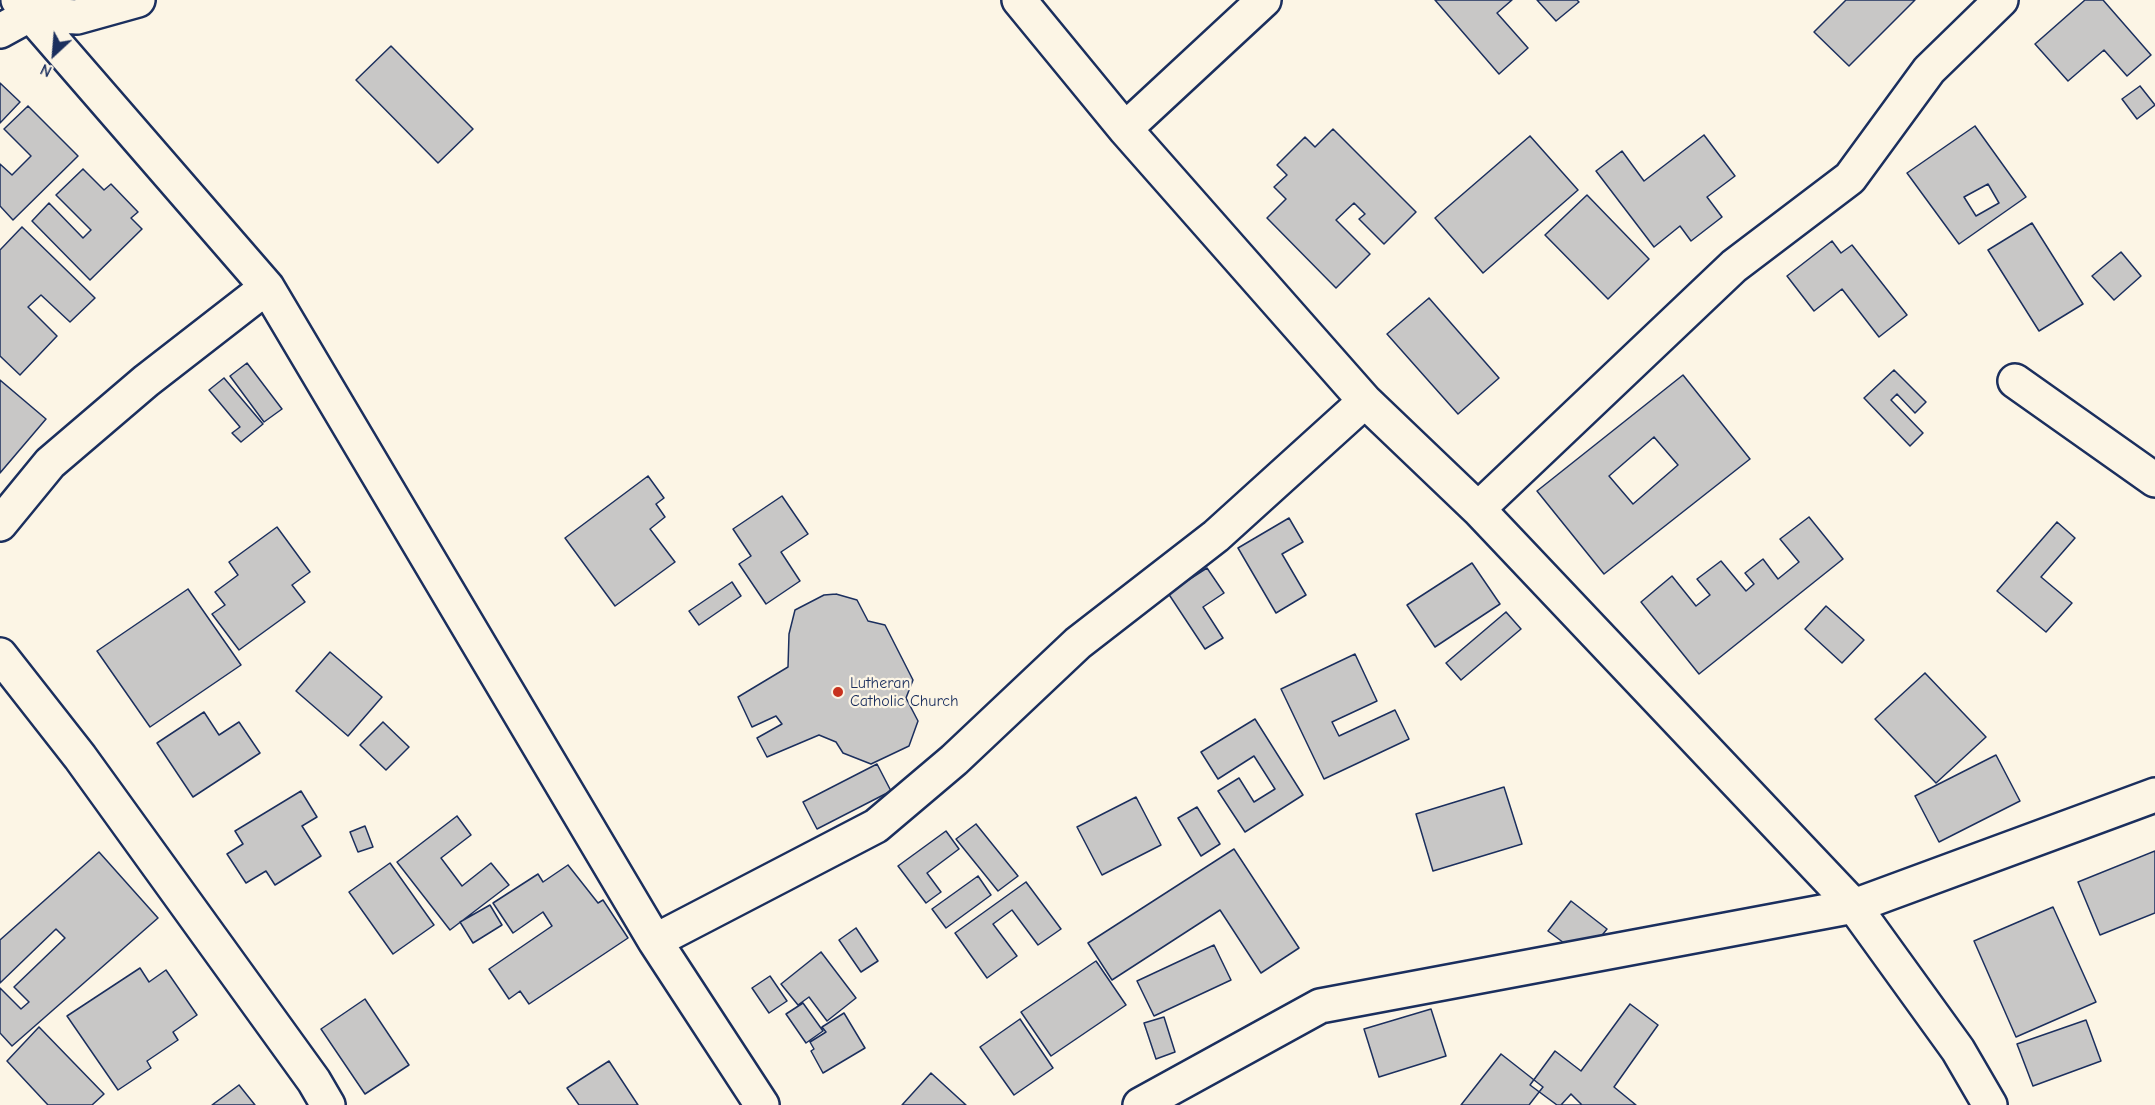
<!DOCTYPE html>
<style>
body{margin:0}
#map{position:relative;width:2155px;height:1105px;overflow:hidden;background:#fcf5e5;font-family:"Comic Neue",sans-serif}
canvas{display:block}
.north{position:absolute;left:24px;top:24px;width:60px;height:60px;-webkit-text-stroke:4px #fcf5e5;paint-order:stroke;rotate:206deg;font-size:16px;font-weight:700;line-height:24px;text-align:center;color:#1b2f5e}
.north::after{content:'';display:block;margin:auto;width:21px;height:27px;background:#1b2f5e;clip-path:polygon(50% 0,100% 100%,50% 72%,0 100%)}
</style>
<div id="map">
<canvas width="2155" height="1105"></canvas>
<div class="north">N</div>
</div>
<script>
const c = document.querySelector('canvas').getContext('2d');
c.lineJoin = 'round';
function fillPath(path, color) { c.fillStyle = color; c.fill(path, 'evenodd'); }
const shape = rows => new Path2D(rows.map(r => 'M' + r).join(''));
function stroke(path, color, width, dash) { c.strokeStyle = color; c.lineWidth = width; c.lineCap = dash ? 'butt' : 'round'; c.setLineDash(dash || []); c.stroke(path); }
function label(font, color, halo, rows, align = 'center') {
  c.font = font + ' "Comic Neue",sans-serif'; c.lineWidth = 4.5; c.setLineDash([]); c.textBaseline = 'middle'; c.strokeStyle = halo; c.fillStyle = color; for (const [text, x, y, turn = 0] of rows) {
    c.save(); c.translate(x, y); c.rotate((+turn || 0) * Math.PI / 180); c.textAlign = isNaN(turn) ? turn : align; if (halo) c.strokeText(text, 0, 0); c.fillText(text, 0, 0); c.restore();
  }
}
const building = shape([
 [1435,0,1512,0,1497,13,1528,48,1499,74,1435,0],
 [1537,0,1577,0,1579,2,1556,21,1537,0],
 [1846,0,1915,0,1849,66,1814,32,1846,0],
 [2085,0,2103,0,2151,55,2127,76,2104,50,2068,81,2035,44,2085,0],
 [391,46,473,129,438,163,356,80,391,46],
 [0,83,20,102,0,123,0,83],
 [2140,86,2155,105,2137,119,2122,99,2140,86],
 [28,106,78,156,13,220,0,206,0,164,12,175,31,156,4,129,28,106],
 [1975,126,2026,197,1959,244,1907,173,1975,126],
 [1988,184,1999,203,1976,216,1964,197,1988,184],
 [1333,129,1416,212,1384,244,1359,219,1365,214,1354,203,1336,220,1370,254,1336,288,1267,218,1286,199,1274,187,1287,175,1277,165,1305,137,1315,147,1333,129],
 [1704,135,1735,176,1707,197,1722,217,1691,241,1680,226,1654,247,1596,171,1622,151,1644,181,1704,135],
 [1530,136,1578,190,1483,273,1435,218,1530,136],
 [83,169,104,190,111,184,138,212,131,218,142,229,90,280,32,221,49,203,83,238,91,230,56,195,83,169],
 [1587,195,1649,259,1608,299,1545,235,1587,195],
 [2032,223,2083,304,2039,331,1988,250,2032,223],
 [22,227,95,298,70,322,41,295,28,307,57,336,20,375,0,356,0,250,22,227],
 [1832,241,1841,253,1852,245,1907,315,1879,337,1842,289,1814,311,1787,276,1832,241],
 [2121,252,2141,276,2114,300,2092,276,2121,252],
 [1429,298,1499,378,1458,414,1387,334,1429,298],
 [247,363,282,409,264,422,230,376,247,363],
 [1894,370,1926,402,1915,413,1897,394,1891,400,1923,433,1910,446,1864,398,1894,370],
 [1683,375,1750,459,1604,574,1537,491,1683,375],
 [1654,437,1678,465,1633,504,1609,476,1654,437],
 [224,378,263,424,241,442,232,433,240,427,209,390,224,378],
 [0,380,46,419,0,473,0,380],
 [648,476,664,498,656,504,665,517,650,529,675,562,615,606,565,538,648,476],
 [782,496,808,534,781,552,800,581,766,604,739,564,751,556,733,529,782,496],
 [1809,517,1843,559,1699,674,1641,602,1672,576,1696,606,1710,595,1697,579,1721,561,1746,591,1754,584,1745,573,1763,559,1778,579,1799,562,1780,539,1809,517],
 [1289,518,1303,542,1282,554,1306,595,1276,613,1238,548,1289,518],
 [2057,522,2075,538,2041,577,2072,603,2046,632,1997,591,2057,522],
 [277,527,310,572,292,585,305,602,239,650,212,614,225,605,215,592,238,575,229,562,277,527],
 [1472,563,1500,604,1435,647,1407,605,1472,563],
 [1207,568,1224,593,1203,607,1223,638,1205,649,1168,593,1207,568],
 [732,582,741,596,699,625,689,611,732,582],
 [188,589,241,665,150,727,97,651,188,589],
 [836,594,857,600,868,621,885,625,913,680,906,698,918,721,909,746,871,764,843,753,836,742,819,735,767,757,757,738,782,724,776,716,752,727,738,697,788,667,789,634,795,610,824,595,836,594],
 [1826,606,1864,640,1842,663,1805,629,1826,606],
 [1506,612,1521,629,1461,680,1446,663,1506,612],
 [330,652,382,697,348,736,296,691,330,652],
 [1355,654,1377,701,1332,722,1339,736,1395,710,1409,739,1324,779,1281,689,1355,654],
 [1925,673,1986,737,1936,783,1875,719,1925,673],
 [204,712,219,735,239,722,260,753,193,797,157,743,204,712],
 [1255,719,1303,795,1245,832,1218,791,1239,778,1254,802,1275,789,1254,756,1218,779,1201,752,1255,719],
 [383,722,409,747,386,770,360,745,383,722],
 [1996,755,2020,801,1939,842,1915,796,1996,755],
 [877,764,891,791,817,829,803,802,877,764],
 [1504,787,1522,844,1433,871,1416,814,1504,787],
 [301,791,317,817,302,826,321,856,275,885,266,871,246,883,227,854,243,844,235,831,301,791],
 [1136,797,1161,845,1102,875,1077,827,1136,797],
 [1197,807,1220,844,1201,856,1178,818,1197,807],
 [457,816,471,835,441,858,462,886,491,863,509,885,450,930,397,862,457,816],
 [976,824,1018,876,998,891,956,839,976,824],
 [365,826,373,847,358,852,350,832,365,826],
 [946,831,959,849,927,873,941,892,926,903,898,866,946,831],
 [1234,849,1299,948,1261,973,1220,910,1112,980,1088,943,1234,849],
 [2155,851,2155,913,2100,935,2078,882,2155,851],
 [99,852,158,918,12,1046,0,1033,0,988,21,1009,29,1002,14,987,65,938,56,929,0,983,0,940,99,852],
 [390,863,434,925,393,954,349,892,390,863],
 [568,865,598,903,603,900,628,938,529,1004,520,991,509,999,489,969,552,926,543,912,513,933,493,903,538,874,543,882,568,865],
 [978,876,991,895,946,928,932,909,978,876],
 [1026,882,1061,929,1038,945,1012,910,993,924,1017,956,987,978,955,933,1026,882],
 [1571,901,1607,929,1584,958,1548,931,1571,901],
 [490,905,502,925,473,943,460,922,490,905],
 [2053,907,2096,1002,2016,1037,1974,941,2053,907],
 [856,928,878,961,861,972,839,940,856,928],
 [1214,945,1231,980,1154,1016,1137,981,1214,945],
 [821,952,856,998,827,1021,809,997,798,1005,781,984,821,952],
 [1096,961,1126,1005,1051,1056,1021,1012,1096,961],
 [140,968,149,982,166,970,197,1015,173,1032,178,1040,147,1061,151,1068,118,1090,67,1016,140,968],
 [770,976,787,1001,769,1013,752,988,770,976],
 [365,999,409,1065,365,1094,321,1029,365,999],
 [803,1003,823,1031,806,1043,786,1014,803,1003],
 [1630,1004,1658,1025,1614,1087,1636,1105,1557,1105,1530,1085,1555,1051,1581,1071,1630,1004],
 [1431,1009,1446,1056,1379,1077,1364,1029,1431,1009],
 [844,1013,865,1048,823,1073,811,1051,814,1049,810,1042,826,1032,822,1027,844,1013],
 [1164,1017,1175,1052,1156,1059,1144,1023,1164,1017],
 [1020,1019,1053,1068,1014,1095,980,1047,1020,1019],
 [2086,1020,2101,1061,2033,1086,2017,1044,2086,1020],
 [39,1027,104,1094,92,1105,48,1105,7,1061,39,1027],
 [1501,1054,1543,1087,1529,1105,1461,1105,1501,1054],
 [609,1061,638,1105,579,1105,567,1088,609,1061],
 [931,1073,966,1105,902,1105,931,1073],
 [239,1085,255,1105,212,1105,239,1085],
 [1571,1094,1582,1105,1561,1105,1571,1094]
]);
fillPath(building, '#c8c7c6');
stroke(building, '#1b2f5e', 1.5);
const minor = shape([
 [18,0,267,287,655,941,762,1105],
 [1019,0,1125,129,1365,401,1478,509,1854,906,1958,1050,1990,1105],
 [0,31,31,14,77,17,138,0],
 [1125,129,1264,0],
 [2015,381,2155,480],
 [1478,509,1734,266,1850,178,1929,70,2001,0],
 [0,524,50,463,146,381,267,287],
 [0,655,80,757,314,1081,328,1105],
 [655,941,876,826,954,760,1078,643,1216,536,1365,401],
 [1140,1105,1320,1006,1854,906,2155,795]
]);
stroke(minor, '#1b2f5e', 38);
stroke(minor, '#fcf5e5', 33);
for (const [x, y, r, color] of [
 [838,692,6,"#c8321e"]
]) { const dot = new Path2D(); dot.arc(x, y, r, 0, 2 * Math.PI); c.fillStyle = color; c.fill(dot); stroke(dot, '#fcf5e5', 2); }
label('16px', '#1b2f5e', '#fcf5e5', [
 ["Lutheran",850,683],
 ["Catholic Church",850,701]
], 'left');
</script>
